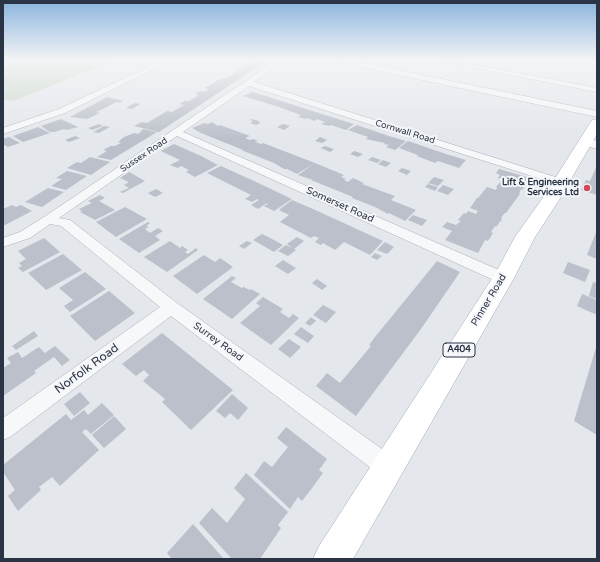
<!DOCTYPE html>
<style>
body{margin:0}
#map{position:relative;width:600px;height:562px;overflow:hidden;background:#e4e7ec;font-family:"Varela Round",sans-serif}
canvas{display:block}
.frame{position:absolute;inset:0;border:4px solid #2b3445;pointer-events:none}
</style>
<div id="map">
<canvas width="600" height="562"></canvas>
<div class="frame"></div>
</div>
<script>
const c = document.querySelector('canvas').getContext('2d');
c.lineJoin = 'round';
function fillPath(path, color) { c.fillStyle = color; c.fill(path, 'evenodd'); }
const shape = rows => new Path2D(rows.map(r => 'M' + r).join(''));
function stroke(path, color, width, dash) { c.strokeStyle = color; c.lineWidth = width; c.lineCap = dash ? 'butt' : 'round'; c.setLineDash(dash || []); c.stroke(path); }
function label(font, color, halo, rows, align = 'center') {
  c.font = font + ' "Varela Round",sans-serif'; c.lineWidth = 4; c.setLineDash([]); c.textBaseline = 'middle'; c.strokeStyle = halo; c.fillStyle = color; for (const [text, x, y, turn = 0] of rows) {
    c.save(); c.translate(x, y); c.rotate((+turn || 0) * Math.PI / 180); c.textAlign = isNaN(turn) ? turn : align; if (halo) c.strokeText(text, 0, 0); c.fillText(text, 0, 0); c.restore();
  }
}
fillPath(shape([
 [3,60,116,60,13,101,3,99]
]), '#c9d6c5');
fillPath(shape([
 [256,60,268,60,159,132,134,126,142,122,147,123,167,111,172,112,184,105,179,104,185,101,189,101,199,95,195,94,200,91,204,92,209,89,205,88,220,79,227,78,229,77,226,77,228,75,230,76,244,65,252,63],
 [253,92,325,115,354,124,346,130,331,125,329,126,321,124,325,122,317,119,315,121,307,118,306,119,298,117,301,115,276,106,243,96],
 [107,97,123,101,119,103,116,102,103,109,96,112,100,113,87,119,70,117],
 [135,103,140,104,132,109,126,108],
 [61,119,78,127,67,130,64,129,54,132,50,132,41,126],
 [252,119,259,121,258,122,261,123,256,125,250,123,253,121,250,120],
 [212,122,218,126,220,125,250,136,245,138,250,140,253,139,258,141,255,142,261,144,263,143,315,163,297,174,287,169,284,169,274,163,241,150,243,150,201,133,192,128,204,123,208,124],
 [99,124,103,126,92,130,88,128],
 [283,124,290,126,284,130,277,127],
 [357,125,389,136,406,141,395,150,386,147,389,145,384,144,385,143,366,139,368,137,348,130],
 [104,126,110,127,99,133,93,132],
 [38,127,50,133,23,142,13,136],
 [143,129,157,132,111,160,97,157,107,151,103,150,111,146,115,146,121,143,118,142,124,137,134,133,138,134],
 [75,136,80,138,69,142,65,140],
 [9,137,20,143,8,147,5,145,3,146,3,139],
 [320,137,327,140,322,143,315,141],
 [408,141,446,154,466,160,459,168,438,161,435,163,417,156,418,155,399,148],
 [174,144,201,156,218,165,195,177,186,172,189,170,181,166,178,168,170,165,180,160,161,151],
 [325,146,334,149,330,152,321,148],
 [354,151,363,154,358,157,350,154],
 [90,157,110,162,91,175,67,168,77,162,81,163],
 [372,157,381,160,377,163,368,160],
 [383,160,391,163,386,167,378,164],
 [315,163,344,175,341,177,346,179,344,180,348,182,353,178,364,183,362,184,395,196,391,200,416,210,405,221,389,213,388,214,375,207,352,198,353,197,311,180,313,180,298,175],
 [597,165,597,195,581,190,586,180,590,181],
 [221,166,254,181,292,199,274,211,264,206,268,204,267,203,258,209,251,205,259,200,257,199,252,202,245,199,251,195,207,173],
 [402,168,411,171,407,175,398,171],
 [499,169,527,177,526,179,528,181,523,186,525,186,522,190,521,189,519,194,520,194,506,213,505,213,503,215,501,218,502,219,496,227,495,226,491,232,493,233,488,241,485,240,478,253,445,240,452,231,442,227,447,222,456,225,461,221,458,220,464,213,466,214,468,211,476,214,478,211,470,208,477,198,478,198,487,187,496,190,497,188,496,187,503,179,498,178,500,175,496,173],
 [67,171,87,176,66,190,51,186,62,179,56,178],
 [129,172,145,181,123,193,120,192,129,188,124,185,129,182,120,178],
 [434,177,444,180,438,186,428,183],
 [428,184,438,187,435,191,425,187],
 [443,185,454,189,448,195,437,191],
 [48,188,64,192,42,207,25,202],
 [156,189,163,193,155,197,148,193],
 [100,195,105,198,99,201,115,210,95,220,80,212,82,211,79,209,92,203,88,201],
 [292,200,313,209,383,241,370,255,344,242,335,250,323,243,321,245,315,242,319,238,314,236,311,238,280,222,289,215,279,210],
 [12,205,16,207,21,205,32,211,3,226,3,209],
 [125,207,147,219,116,237,96,222],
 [413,215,427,220,422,226,408,220],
 [148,222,150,223,146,226,149,227,145,229,150,233,158,228,163,231,155,236,160,240,139,253,119,239],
 [597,230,597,259,587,255],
 [262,234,272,239,283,245,274,252,253,240],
 [297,237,304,241,294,249,296,250,288,256,278,251,286,245,293,248,287,244],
 [44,238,60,252,23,272,18,268,22,266,19,263,26,259,18,251],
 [170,241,180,248,182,246,188,250,185,252,188,254,196,248,198,250,167,272,144,257],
 [247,241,252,243,244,249,239,246],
 [385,242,394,247,387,254,377,250],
 [375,253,382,256,377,260,371,257],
 [63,254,82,270,46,290,28,273],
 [204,255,215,262,220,258,233,267,197,294,173,276],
 [283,260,296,268,288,274,275,266],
 [437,261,460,272,421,329,356,416,316,386,327,373,340,383,371,346,369,345,375,337],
 [568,262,590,270,585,282,563,273],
 [85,272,106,289,70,312,64,306,73,300,59,288],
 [232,276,236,278,231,282,242,288,244,287,249,290,251,289,260,294,232,319,203,299],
 [317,279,327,286,322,290,312,283],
 [593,282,597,283,597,299,589,296],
 [109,291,135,313,95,341,70,316],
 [582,294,597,300,597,315,577,306],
 [263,297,283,309,280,312,289,318,293,314,299,318,271,345,240,323,260,306,256,303],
 [323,305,336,312,326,323,313,315],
 [311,317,316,321,310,326,305,323],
 [301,327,314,336,308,343,294,334],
 [34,331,38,336,16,350,12,346],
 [162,333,233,390,191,430,162,402,165,399,143,381,149,375,144,370,136,376,122,364],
 [289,339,301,347,290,358,278,349],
 [597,344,597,435,574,421],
 [55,346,70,360,62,366,54,357,34,371,36,373,3,396,3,368,11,363,7,358,18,352,22,358,39,347,45,353],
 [80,392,90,403,74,416,64,404],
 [232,394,248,408,238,420,230,413,225,418,216,411],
 [102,403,114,415,91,434,86,429,82,432,99,450,60,486,52,477,39,487,41,490,18,511,8,496,15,490,3,472,3,465,66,414,71,420,84,410,88,415],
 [114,416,126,429,104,448,92,435],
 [286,427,327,459,319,470,323,473,312,488,302,501,298,497,290,509,254,475,264,461,272,467,288,447,277,438],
 [246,473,288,512,278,525,281,528,260,559,232,559,199,523,212,508,227,523,245,499,234,488],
 [193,524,224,559,172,559,167,553]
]), '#bbc0ca');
const minor = shape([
 [163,60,172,60,65,113,3,134,3,128,59,109,163,60],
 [277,60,285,60,254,82,565,180,567,182,561,185,557,184,249,86,183,132,508,274,510,278,508,282,503,283,498,282,177,136,59,218,70,220,177,303,396,459,399,467,396,475,388,478,380,475,171,316,10,437,3,440,3,418,160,307,61,226,50,224,30,238,3,247,3,238,20,232,44,217,277,60],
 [434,60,448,60,597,88,597,92,434,60]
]);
const tertiary = shape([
 [333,60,350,60,597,111,597,117,337,62,333,60],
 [586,138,597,141,597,149,582,145,580,142,582,139,586,138]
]);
const primary = shape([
 [597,119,597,134,559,200,535,237,514,278,353,559,313,559,319,546,495,274,515,237,542,199,592,120,597,119]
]);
stroke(minor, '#a9aeb7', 1);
stroke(tertiary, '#a9aeb7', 1);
stroke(primary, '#a3abb8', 1);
fillPath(minor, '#f7f8fa');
fillPath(tertiary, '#f7f8fa');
fillPath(primary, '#fff');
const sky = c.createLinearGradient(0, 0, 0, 139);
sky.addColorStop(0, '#8bb4dd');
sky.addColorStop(0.43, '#f3f4f6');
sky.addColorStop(1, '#f3f4f600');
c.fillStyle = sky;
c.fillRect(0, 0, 600, 139);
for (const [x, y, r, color] of [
 [587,188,4,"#d1495b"]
]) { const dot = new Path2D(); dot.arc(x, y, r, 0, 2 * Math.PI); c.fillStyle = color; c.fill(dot); stroke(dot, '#f4f6f9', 1.5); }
label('9px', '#2b3445', '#f4f6f9', [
 ["Cornwall Road",405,132,17],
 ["Sussex Road",144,155,-34]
]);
label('bold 9px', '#2b3445', '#f4f6f9', [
 ["Lift & Engineering",579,183],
 ["Services Ltd",579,193]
], 'right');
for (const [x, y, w] of [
 [459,350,32]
]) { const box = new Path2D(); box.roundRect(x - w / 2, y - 7, w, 14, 3); c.fillStyle = '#f4f6f9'; c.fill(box); stroke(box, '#2b3445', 1); }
label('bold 9px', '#2b3445', null, [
 ["A404",459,350]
]);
label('10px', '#2b3445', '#f4f6f9', [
 ["Somerset Road",340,205,24],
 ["Pinner Road",489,300,-59],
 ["Surrey Road",218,342,36]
]);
label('12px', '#2b3445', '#f4f6f9', [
 ["Norfolk Road",87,369,-36]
]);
</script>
